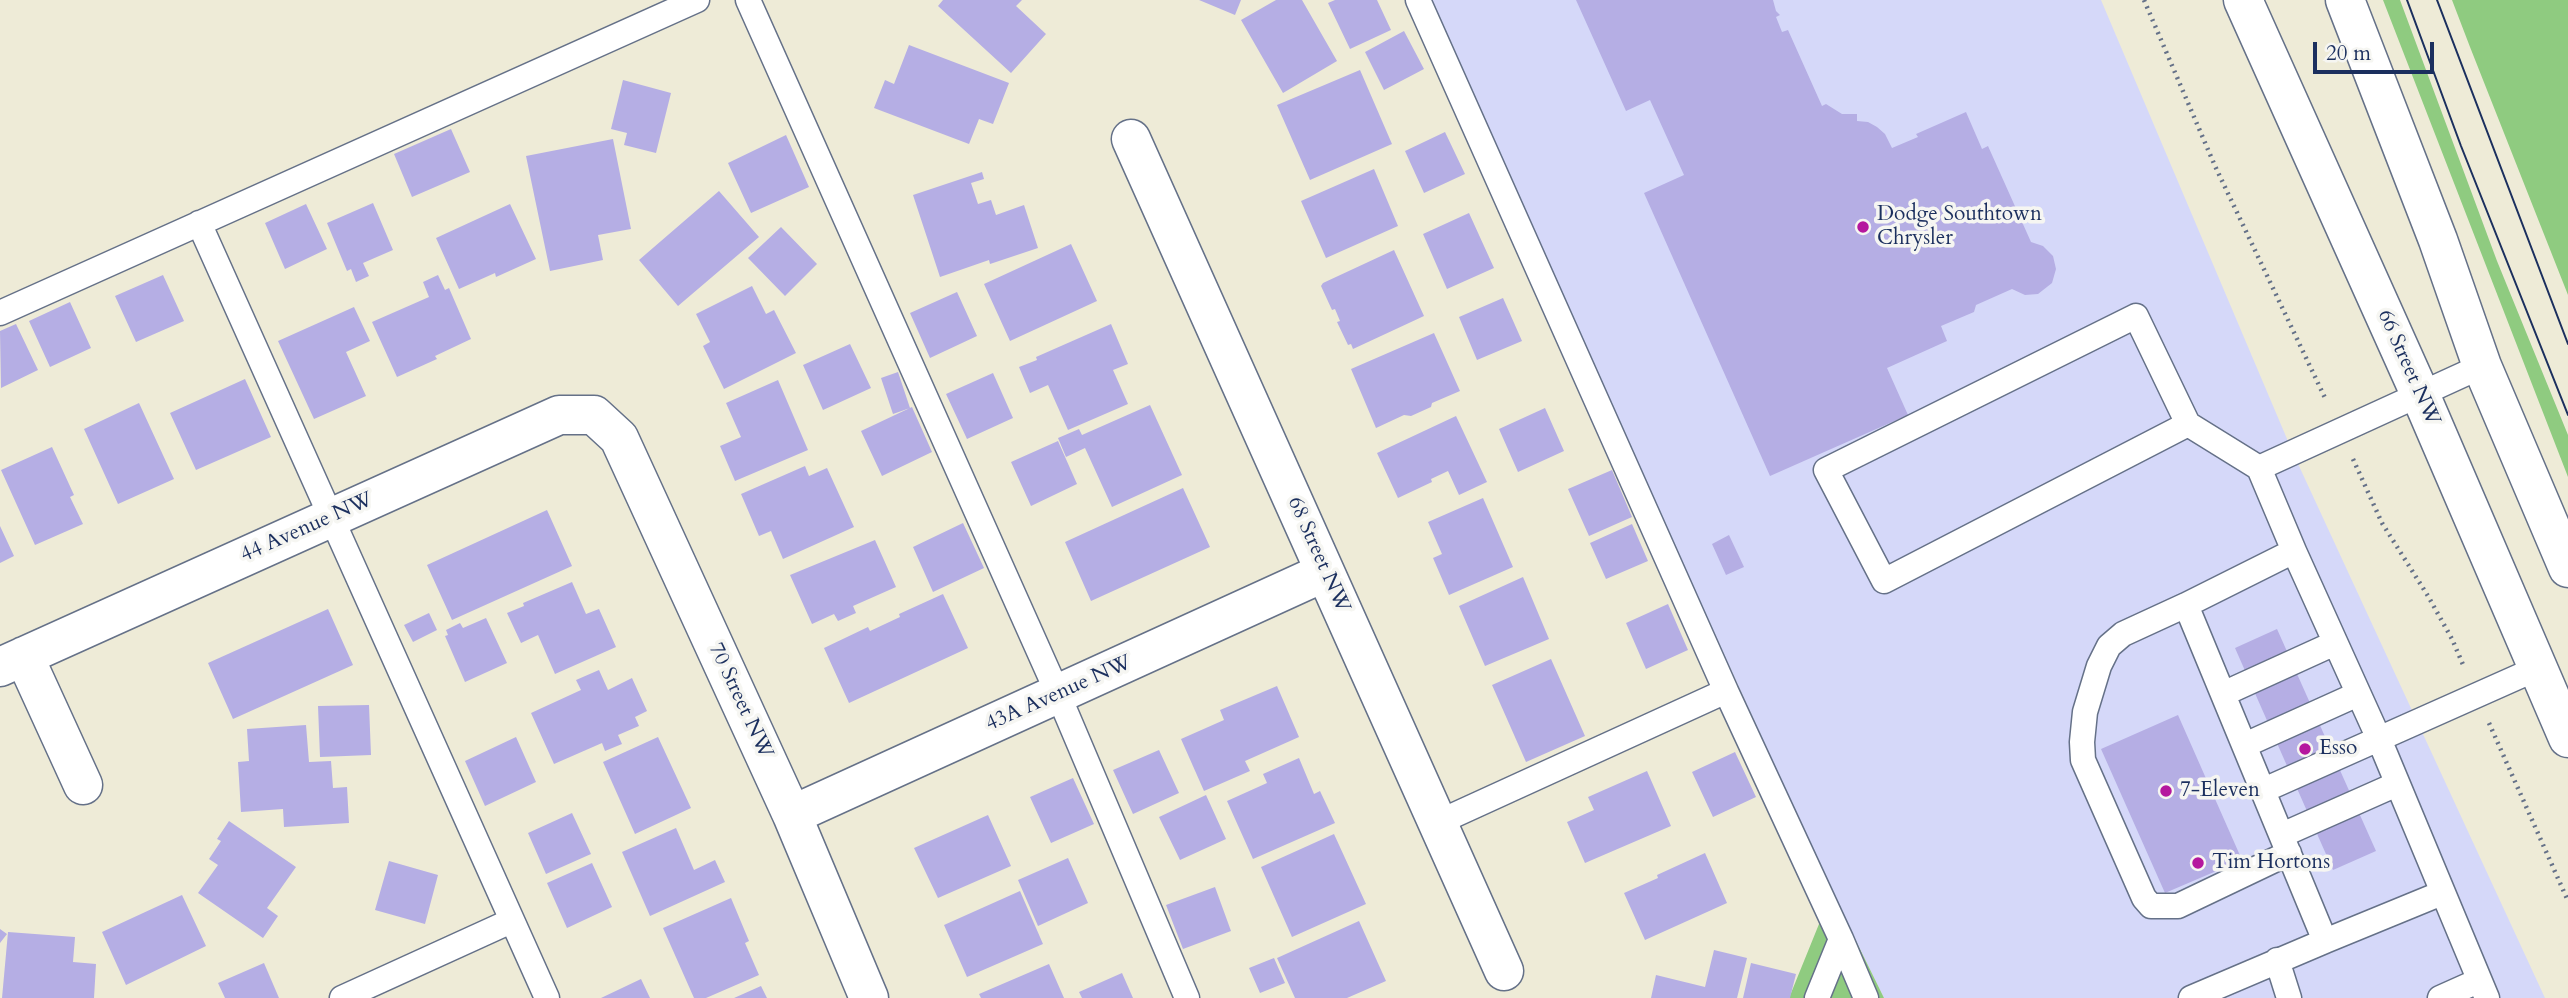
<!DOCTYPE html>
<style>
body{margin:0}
#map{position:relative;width:2568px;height:998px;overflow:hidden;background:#eeebd7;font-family:Cardo,serif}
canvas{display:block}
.scale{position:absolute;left:2313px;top:42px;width:121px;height:32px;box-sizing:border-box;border:4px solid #1b2f5e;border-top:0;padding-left:9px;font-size:21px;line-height:24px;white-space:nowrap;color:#1b2f5e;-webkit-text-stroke:5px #f6f6f2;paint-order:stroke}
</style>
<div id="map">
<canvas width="2568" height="998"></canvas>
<div class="scale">20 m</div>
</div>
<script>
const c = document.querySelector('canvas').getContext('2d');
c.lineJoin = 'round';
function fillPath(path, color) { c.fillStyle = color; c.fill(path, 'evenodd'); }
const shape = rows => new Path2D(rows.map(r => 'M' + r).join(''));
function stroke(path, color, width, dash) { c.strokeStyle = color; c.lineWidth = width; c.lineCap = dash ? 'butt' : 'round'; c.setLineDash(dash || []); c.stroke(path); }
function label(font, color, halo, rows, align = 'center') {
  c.font = font + ' Cardo,serif'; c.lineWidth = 7; c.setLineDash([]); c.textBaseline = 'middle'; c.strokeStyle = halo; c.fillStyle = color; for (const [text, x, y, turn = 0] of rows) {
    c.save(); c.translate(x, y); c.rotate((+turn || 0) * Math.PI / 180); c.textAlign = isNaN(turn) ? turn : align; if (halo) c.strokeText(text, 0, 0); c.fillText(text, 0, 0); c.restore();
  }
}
fillPath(shape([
 [1427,0,2101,0,2293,453,2545,998,1884,998,1832,892]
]), '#d5d8f9');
fillPath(shape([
 [2383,0,2400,0,2497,261,2568,435,2568,477],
 [2452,0,2568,0,2568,295,2470,47],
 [1832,892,1884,998,1789,998]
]), '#8fcb80');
fillPath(shape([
 [943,0,1022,0,1016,6,1046,34,1011,73,938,6],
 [1199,0,1241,0,1235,15],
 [1276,0,1302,0,1337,61,1283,93,1241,20],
 [1335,0,1377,0,1391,30,1350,49,1328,3],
 [1576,0,1773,0,1776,11,1780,15,1776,17,1782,32,1788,30,1822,106,1826,104,1842,114,1857,114,1857,121,1868,122,1877,127,1885,134,1892,148,1918,137,1916,134,1966,112,1982,149,1988,146,2031,242,2043,246,2053,256,2056,269,2052,283,2038,294,2025,295,2012,289,1976,305,1974,312,1941,326,1947,341,1887,368,1908,415,1770,476,1644,193,1684,175,1650,100,1626,111],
 [1404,31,1424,69,1384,90,1365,52],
 [909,45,1009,83,993,124,979,119,969,144,874,108,885,80,894,84],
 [1360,70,1392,144,1310,180,1277,105],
 [623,80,671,93,656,153,624,145,627,133,611,129],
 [451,129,470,172,412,197,394,154],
 [1445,132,1465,174,1424,193,1405,151],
 [786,135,809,187,751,213,728,163],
 [613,139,631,229,598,235,603,260,550,271,526,156],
 [1374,169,1398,226,1326,258,1301,201],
 [982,172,984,179,971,183,978,204,991,200,996,215,1024,205,1038,248,990,264,989,260,940,277,913,195],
 [719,191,759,237,678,306,639,260],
 [373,203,393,250,363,263,369,276,356,282,351,269,347,271,327,223],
 [306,204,327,249,285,269,265,223],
 [510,204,536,259,496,277,495,273,459,289,436,238],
 [1469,213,1494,268,1447,289,1423,234],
 [781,227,817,264,785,296,748,258],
 [1071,244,1097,301,1010,341,984,284],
 [1394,250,1424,316,1353,349,1351,344,1348,345,1337,322,1340,321,1335,309,1332,310,1321,286,1323,283],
 [163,275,184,321,136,342,115,296],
 [438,275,445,290,449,288,471,339,435,356,437,359,397,377,372,322,429,297,423,282],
 [752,286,766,314,774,310,796,353,724,389,703,346,710,342,696,314],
 [957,292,977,336,930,358,910,313],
 [1503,298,1522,341,1477,360,1459,317],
 [70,302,91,348,50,367,29,321],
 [354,307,370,341,346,352,366,396,314,419,278,341],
 [16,324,38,370,1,388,0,331],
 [1111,324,1128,364,1113,370,1128,404,1068,430,1048,385,1030,393,1019,367,1037,360,1036,357],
 [1434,333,1460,391,1432,403,1431,407,1411,416,1404,415,1376,428,1351,369],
 [850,344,871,388,823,410,803,365],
 [898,372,910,408,893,414,881,378],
 [993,373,1013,418,967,439,946,394],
 [245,379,271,437,196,470,170,413],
 [778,380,808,450,735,481,720,446,741,437,726,403],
 [139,403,174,479,118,504,84,429],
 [1150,405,1182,475,1112,507,1085,448,1066,457,1058,438,1079,429,1082,435],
 [912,407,932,452,882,476,861,431],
 [1545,408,1564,451,1518,472,1499,429],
 [1456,416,1487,482,1459,495,1448,471,1431,479,1432,482,1398,498,1377,453],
 [1058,441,1077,484,1031,506,1011,462],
 [52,447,74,495,70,497,83,524,35,545,1,470],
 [805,466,809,476,827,468,854,527,783,559,771,531,759,536,741,494],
 [1612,470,1632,517,1589,536,1568,489],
 [1183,488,1210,547,1091,601,1065,542],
 [1483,498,1513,567,1449,595,1433,558,1442,554,1428,522],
 [547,510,572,566,452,620,427,565],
 [963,523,984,568,933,592,913,547],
 [1632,524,1648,561,1606,579,1590,543],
 [0,526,14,556,0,563],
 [1729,535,1744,567,1726,575,1712,544],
 [875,540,896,587,853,606,856,613,838,621,834,614,812,624,790,575],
 [1523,577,1549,639,1485,666,1459,606],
 [572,582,586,614,599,609,616,647,555,674,538,635,521,643,507,613,524,606,523,603],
 [943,594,968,648,849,703,824,648,868,627,870,631,900,617,899,614],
 [1668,604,1688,650,1646,669,1626,623],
 [328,609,353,665,233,719,208,663],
 [429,613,437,630,413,642,404,625],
 [486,618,507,663,465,682,445,636,448,635,446,630,460,623,463,628],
 [2277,629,2376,851,2333,870,2235,648],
 [1551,659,1585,736,1526,762,1492,685],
 [599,670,608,690,632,678,647,711,635,717,639,726,618,735,622,744,605,751,602,743,554,764,531,713,581,690,576,680],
 [1277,686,1299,737,1245,761,1250,771,1204,791,1181,739,1224,720,1220,710],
 [369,705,371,755,320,757,318,706],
 [2178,715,2242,860,2165,893,2101,749],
 [306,725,309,762,331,761,333,788,347,787,349,823,284,827,283,809,241,812,238,762,249,761,247,729],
 [516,737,536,782,485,806,465,761],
 [658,737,691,808,635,834,603,762],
 [1159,750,1179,793,1133,814,1113,770],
 [1735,752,1756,797,1713,817,1692,772],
 [1299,758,1314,794,1320,791,1335,823,1253,859,1227,801,1267,783,1263,774],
 [1647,771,1671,826,1585,863,1567,822,1594,810,1588,797],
 [1073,778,1094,824,1051,843,1030,797],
 [1206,795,1226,839,1180,860,1159,817],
 [572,813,591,854,546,874,528,833],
 [988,815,1011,866,938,898,914,848],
 [229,821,296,867,267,908,278,916,263,938,198,893,218,865,209,859,221,841,217,839],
 [676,828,694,870,715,860,725,882,650,916,622,852],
 [1334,834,1366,904,1292,937,1261,867],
 [1705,853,1727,903,1645,940,1624,893,1658,878,1657,875],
 [1068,858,1088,903,1038,926,1018,880],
 [389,861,438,875,425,924,375,910],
 [592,863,612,907,567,928,547,883],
 [1215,887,1231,931,1183,949,1166,905],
 [1020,891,1043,944,967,977,944,925],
 [182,895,206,946,126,985,102,932],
 [731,898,749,941,745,943,759,975,706,998,694,998,663,928],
 [1359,921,1386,981,1347,998,1295,998,1277,958],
 [0,929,7,934,0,943],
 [8,932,75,937,73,962,96,964,94,998,2,998],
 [1714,950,1747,958,1737,998,1651,998,1656,975,1705,987],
 [1274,958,1285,983,1260,993,1249,968],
 [264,963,279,998,225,998,218,983],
 [1751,963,1796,974,1790,998,1743,998],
 [1049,964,1064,998,981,998,979,994],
 [1122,973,1133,998,1082,998,1079,992],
 [641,979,650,998,601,998],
 [761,986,767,998,734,998]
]), '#b5aee4');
const lane = shape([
 [748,0,1058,694,1187,998],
 [1418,0,1726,691,1437,823],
 [199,223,547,998],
 [0,313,697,0],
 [2188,424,2136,316,1826,470,1884,581,2188,424,2259,468,2294,551],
 [2259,468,2482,366],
 [2186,605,2123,634,2109,646,2099,666,2085,712,2082,742,2083,760,2144,898,2151,906,2178,906,2289,853],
 [1726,691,1841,939,1817,998],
 [2223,694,2335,643],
 [2245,745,2358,694],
 [2264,790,2538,668],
 [2282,835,2397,784],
 [2442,893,2325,941,2186,605,2294,551,2379,739,2487,998],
 [1841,939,1866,998],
 [2277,960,2289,998],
 [342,998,511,921],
 [2191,998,2325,941],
 [2440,998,2478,981]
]);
const street = shape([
 [1131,139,1504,971],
 [24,656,83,785],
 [0,667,559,415,594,415,619,438,792,815,869,998],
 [792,815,1325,572]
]);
const secondary = shape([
 [2243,0,2420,394,2568,738],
 [2345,0,2438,240,2482,366,2568,568]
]);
stroke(lane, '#657188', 27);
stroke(street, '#657188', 41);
stroke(secondary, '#657188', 41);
stroke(shape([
 [2144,0,2215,166,2326,400],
 [2353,459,2382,523,2428,596,2452,639,2464,667],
 [2489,723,2568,901]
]), '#657188', 4.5, [2, 5]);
stroke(lane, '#fff', 24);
stroke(street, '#fff', 38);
stroke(secondary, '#fff', 38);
stroke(shape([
 [2407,0,2461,146,2568,415],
 [2437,0,2568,344]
]), '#1b2f5e', 2);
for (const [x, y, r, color] of [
 [1863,227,7,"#b5179e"],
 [2305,749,7,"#b5179e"],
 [2166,791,7,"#b5179e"],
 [2198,863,7,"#b5179e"]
]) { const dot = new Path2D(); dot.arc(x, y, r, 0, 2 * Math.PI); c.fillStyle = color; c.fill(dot); stroke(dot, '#f6f6f2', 2.5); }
label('21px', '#1b2f5e', '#f6f6f2', [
 ["Dodge Southtown",1877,215],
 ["Chrysler",1877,239],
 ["Esso",2319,749],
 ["7-Eleven",2180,791],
 ["Tim Hortons",2212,863]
], 'left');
label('21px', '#1b2f5e', '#f6f6f2', [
 ["66 Street NW",2408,368,66],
 ["44 Avenue NW",307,528,-24],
 ["68 Street NW",1318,555,66],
 ["43A Avenue NW",1059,694,-24],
 ["70 Street NW",740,701,65]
]);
</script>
